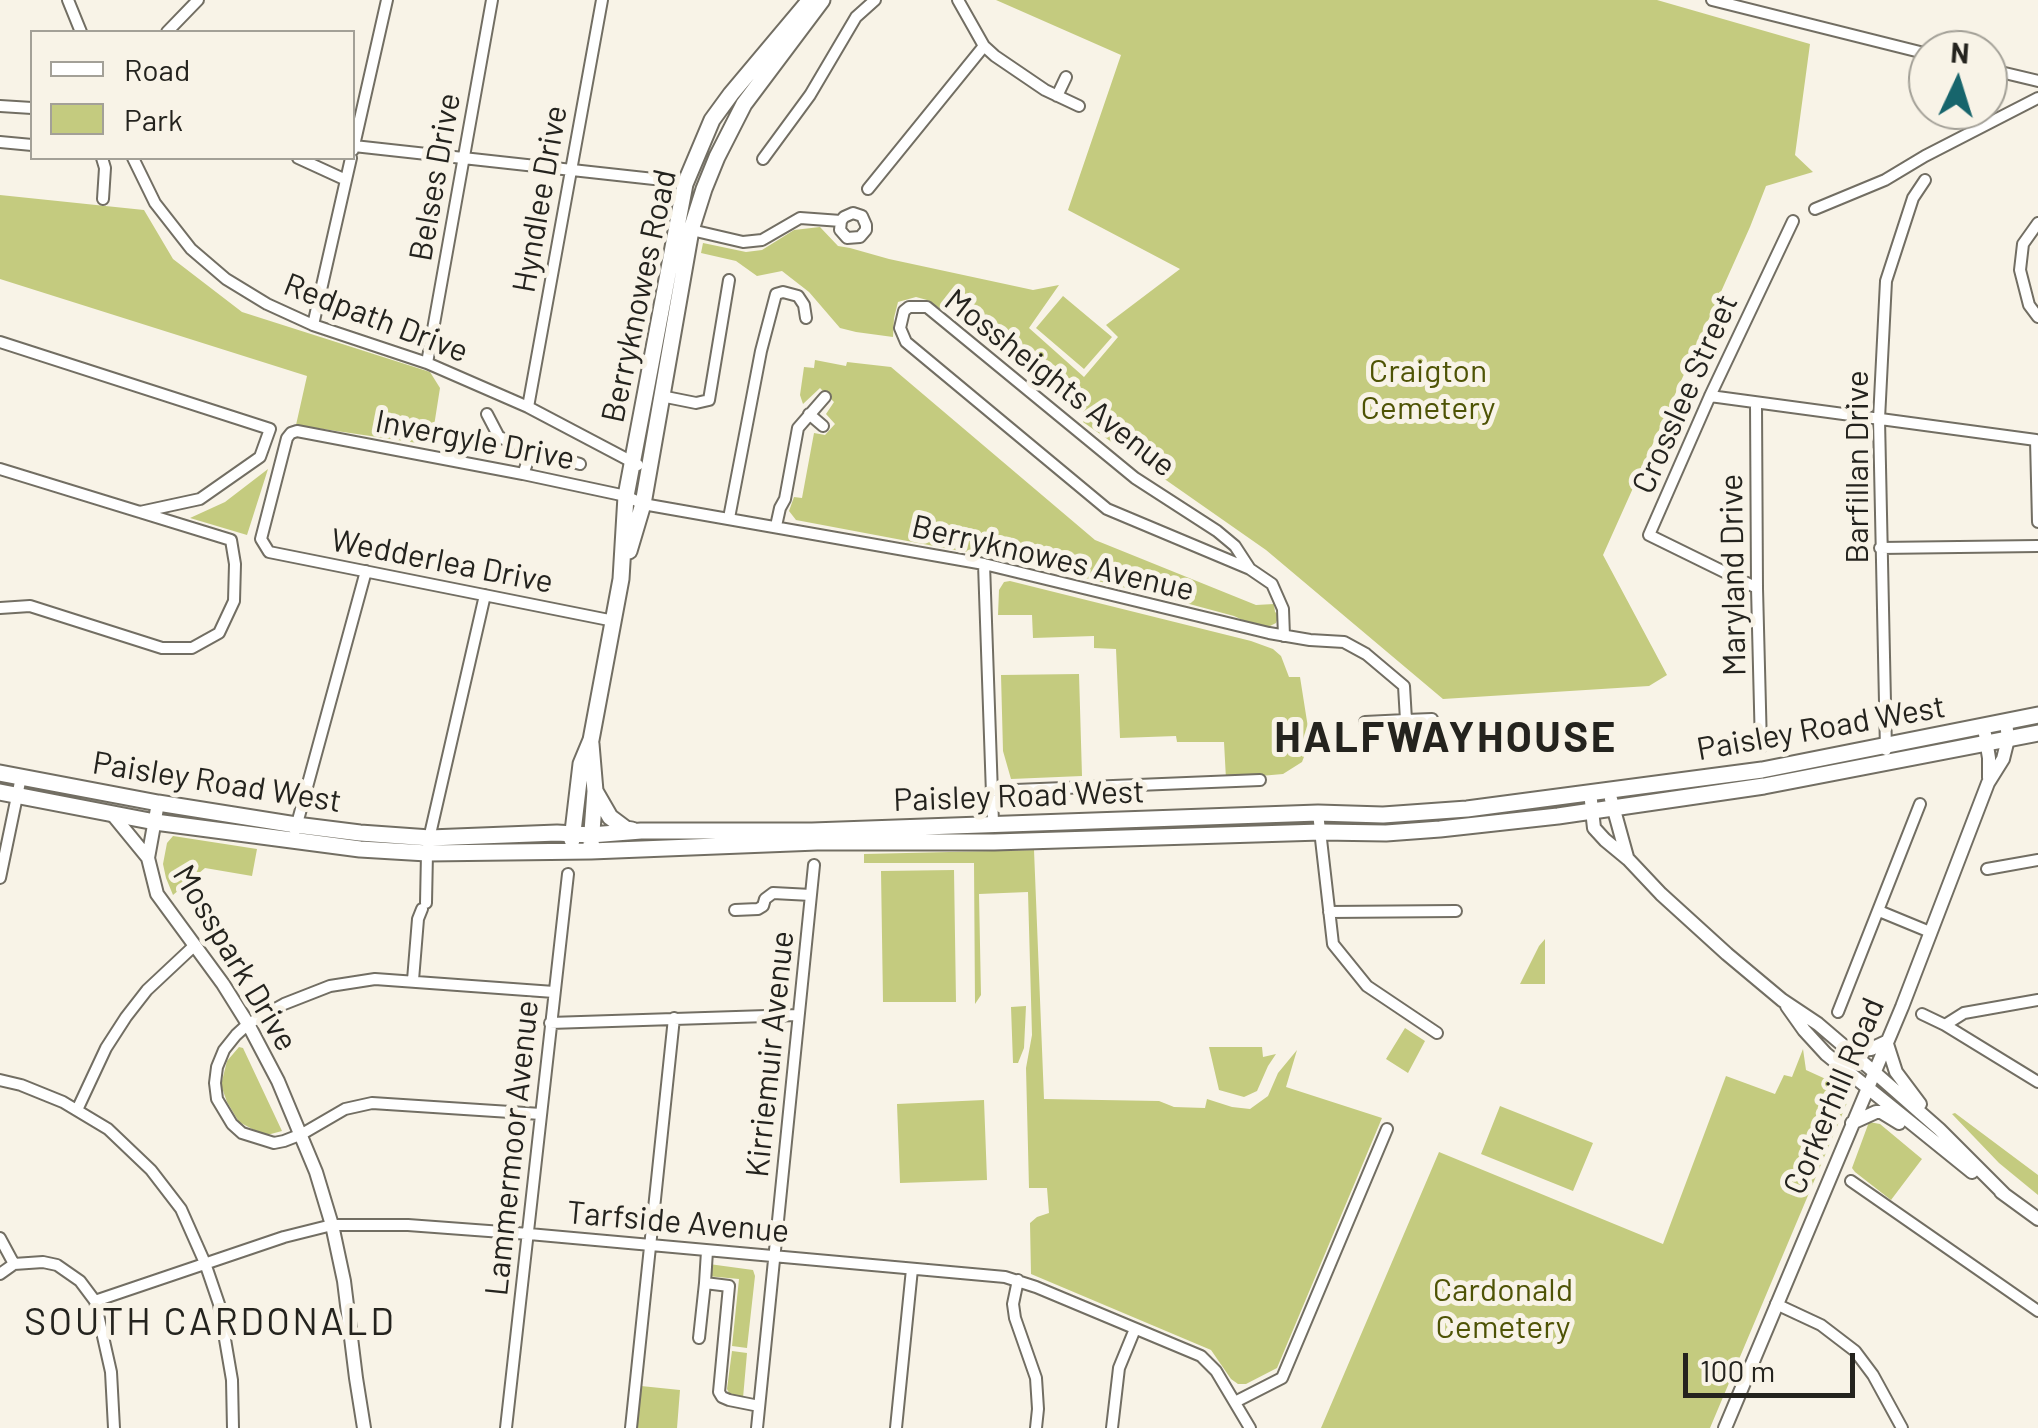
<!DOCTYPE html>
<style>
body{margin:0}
#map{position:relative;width:2038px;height:1428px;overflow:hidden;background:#f8f3e7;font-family:Barlow,sans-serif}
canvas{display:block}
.legend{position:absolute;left:30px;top:30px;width:325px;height:130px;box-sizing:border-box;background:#f8f3e7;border:2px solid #a3a097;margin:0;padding:12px 18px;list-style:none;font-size:30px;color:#24231e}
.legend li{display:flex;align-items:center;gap:20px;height:50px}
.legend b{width:50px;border:2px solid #a3a097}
.north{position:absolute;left:1908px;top:30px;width:100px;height:100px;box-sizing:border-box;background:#f8f3e7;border:2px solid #a3a097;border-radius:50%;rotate:4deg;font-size:28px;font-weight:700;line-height:40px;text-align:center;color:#24231e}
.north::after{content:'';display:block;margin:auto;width:35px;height:45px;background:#17656c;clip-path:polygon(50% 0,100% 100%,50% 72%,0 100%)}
.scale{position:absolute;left:1683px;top:1353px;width:172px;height:45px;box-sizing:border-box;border:5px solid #24231e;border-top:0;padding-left:12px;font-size:30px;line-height:35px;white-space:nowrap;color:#24231e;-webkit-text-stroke:8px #f8f3e7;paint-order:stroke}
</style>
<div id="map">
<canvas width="2038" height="1428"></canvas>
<ul class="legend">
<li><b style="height:12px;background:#fff"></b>Road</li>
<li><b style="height:28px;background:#c4cb7f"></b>Park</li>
</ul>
<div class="north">N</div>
<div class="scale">100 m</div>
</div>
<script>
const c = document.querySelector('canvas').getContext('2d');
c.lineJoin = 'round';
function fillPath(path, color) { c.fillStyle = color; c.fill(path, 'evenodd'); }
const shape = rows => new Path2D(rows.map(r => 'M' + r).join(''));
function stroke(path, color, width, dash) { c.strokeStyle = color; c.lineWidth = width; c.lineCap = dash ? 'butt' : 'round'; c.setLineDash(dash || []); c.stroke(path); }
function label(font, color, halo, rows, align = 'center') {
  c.font = font + ' Barlow,sans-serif'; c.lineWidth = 10; c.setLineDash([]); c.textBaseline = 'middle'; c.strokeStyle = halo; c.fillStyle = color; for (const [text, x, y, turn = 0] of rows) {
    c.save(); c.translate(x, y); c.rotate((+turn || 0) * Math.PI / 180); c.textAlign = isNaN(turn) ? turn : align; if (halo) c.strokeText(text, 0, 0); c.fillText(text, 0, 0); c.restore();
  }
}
fillPath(shape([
 [996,0,1657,0,1810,44,1795,155,1813,172,1766,186,1750,227,1603,555,1667,675,1649,686,1443,699,1266,550,1083,422,1087,415,952,305,944,311,927,300,916,297,898,302,894,318,893,337,856,332,840,328,809,292,782,271,757,276,736,261,701,253,703,243,746,252,762,250,794,230,820,227,838,246,850,248,889,259,1033,290,1059,285,1029,328,1084,377,1118,337,1106,325,1180,269,1068,210,1121,55],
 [0,195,144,210,173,259,242,312,430,372,440,388,431,445,296,425,307,376,0,279],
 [1063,296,1112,337,1084,369,1036,328],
 [815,360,846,366,847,362,891,367,1095,540,1256,605,1274,604,1275,612,1279,615,1276,623,1268,627,1251,624,1234,616,1167,598,1024,563,796,520,789,511,794,497,802,498,814,433,825,435,835,424,826,414,834,402,820,388,803,404,800,395,804,367,814,368],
 [268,469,247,535,190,518,225,502],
 [1010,581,1251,641,1273,649,1281,656,1289,677,1300,677,1309,734,1329,733,1330,740,1317,743,1307,749,1302,762,1283,774,1226,779,1224,742,1177,742,1176,736,1120,738,1116,649,1094,648,1094,636,1033,638,1032,615,998,615,999,590,1004,582],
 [1079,674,1082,776,1011,779,1003,751,1001,675],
 [173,836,257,849,252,876,205,868,173,895,166,878,163,864,167,843],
 [1034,850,1044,1099,1159,1101,1174,1107,1205,1108,1207,1099,1232,1107,1250,1109,1268,1096,1278,1073,1297,1050,1286,1087,1382,1118,1277,1368,1246,1384,1238,1384,1231,1379,1211,1350,1031,1274,1030,1223,1037,1217,1049,1213,1047,1188,1029,1188,1026,1068,1032,1035,1028,892,979,894,981,995,975,1004,974,863,864,863,864,854],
 [954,870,956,1002,883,1002,881,871],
 [1545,939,1545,984,1520,984,1539,946],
 [1026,1006,1024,1048,1018,1063,1013,1063,1011,1007],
 [1405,1028,1425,1041,1408,1073,1386,1059],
 [239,1047,243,1048,282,1131,267,1135,256,1131,239,1122,227,1102,221,1085,227,1061],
 [1209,1047,1262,1047,1263,1057,1276,1054,1268,1066,1257,1091,1244,1097,1219,1090],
 [1803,1049,1806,1070,1852,1091,1710,1428,1321,1428,1439,1152,1663,1244,1726,1076,1775,1094,1784,1075,1792,1077],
 [984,1100,987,1180,900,1183,897,1104],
 [1500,1106,1593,1143,1573,1191,1481,1154],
 [1955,1113,2038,1175,2038,1195,1999,1163,1952,1114],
 [1869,1122,1880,1124,1922,1159,1891,1200,1855,1172,1852,1168],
 [709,1264,753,1270,755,1276,747,1348,732,1346,739,1279,707,1276],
 [732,1351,747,1353,743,1398,730,1395,727,1389],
 [641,1386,680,1390,677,1428,637,1428]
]), '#c4cb7f');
const minor = shape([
 [68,0,81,32],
 [958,0,984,46,995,56,1045,90,1079,106],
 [1712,0,1928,54],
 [167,32,198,0],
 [1988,69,2038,81],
 [1057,96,1066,77],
 [0,106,32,108],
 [0,142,32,145],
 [354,146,663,180],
 [353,150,387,0],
 [102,158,105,168,103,199],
 [133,158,155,203,191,249,226,279,267,304,313,325,427,363,528,407,638,465],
 [298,158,346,180],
 [763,159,810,95,856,17,875,0],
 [868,189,984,46],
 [1815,209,1885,180,1925,156,2038,98],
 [2038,223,2023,244,2020,270,2029,305,2038,317],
 [687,229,743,242,762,240,800,218,841,221,844,217,853,213,862,216,866,225,866,230,860,237,847,238,840,230,841,221],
 [313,325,351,158],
 [0,342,270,429,260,457,200,499,140,512],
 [427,363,492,0],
 [661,396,696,403,709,400,729,280],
 [1710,396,2036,440,2038,522],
 [1756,403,1757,588,1761,747],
 [528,407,602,0],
 [487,414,499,437,532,450,523,474],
 [809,414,823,426],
 [532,450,580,464],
 [0,469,231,540,235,564,234,601,219,633,192,648,162,648,30,606,0,608],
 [729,518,761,351,776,294,783,292,798,296,804,305,806,318],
 [776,526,780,508,785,499,798,428,825,397],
 [1880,548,2038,546],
 [984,564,993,823],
 [1250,569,1235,546,1217,531,1135,478,927,307,909,307,904,311,900,328,906,342,1107,509,1250,569,1272,584,1283,609,1284,636],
 [1757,588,1649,535,1710,396,1793,221],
 [614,621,269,552,261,539,287,438,291,433,297,431,523,474,626,496,643,504,984,564,1269,633,1310,640,1344,642,1366,654,1404,686,1406,720,1365,722],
 [1406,720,1432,719],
 [1886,750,1879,419,1886,281,1913,198,1925,180],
 [991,791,1260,780],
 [1318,813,1333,944,1367,986,1437,1033],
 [295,831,366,571],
 [1987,869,2038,860],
 [0,878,21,777],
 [426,903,427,853,431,830,485,595],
 [735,910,758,909,763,906,765,899,773,893,811,895],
 [1879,911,1930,932],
 [1329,912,1456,911],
 [413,980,418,919,422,909],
 [1838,1012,1920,804],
 [1922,1014,1945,1025,1964,1013,2038,1000],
 [550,1023,798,1015],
 [1945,1025,2038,1082],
 [0,1080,21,1085,63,1102,108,1129,151,1170,181,1209,205,1263,219,1304,232,1380,233,1428],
 [77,1110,106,1048,126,1017,147,990,195,945],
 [541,1114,372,1103,345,1109,302,1134,284,1141,274,1143,242,1133,232,1124,217,1099,215,1083,217,1067,224,1050,236,1035,248,1024,284,1004,330,986,375,979,554,992],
 [1851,1181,2038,1311],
 [0,1238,14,1264,43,1262,57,1265,80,1281,95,1301,284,1237,332,1225,408,1225,529,1234,1005,1277,1036,1287,1201,1356,1216,1371,1250,1428],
 [0,1274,14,1264],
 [1018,1280,1013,1304,1015,1318,1036,1378,1038,1409,1036,1428],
 [705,1283,707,1251],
 [95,1301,111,1372,114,1428],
 [1776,1304,1821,1325,1855,1351,1873,1375,1902,1428],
 [699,1338,705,1283,729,1286,719,1392,722,1397,729,1400,759,1406],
 [1235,1402,1282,1378,1387,1129],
 [506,1428,568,874],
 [631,1428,674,1018],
 [757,1428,814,865],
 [896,1428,912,1269],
 [1112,1428,1119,1368,1135,1329]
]);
const tertiary = shape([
 [1985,734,1989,758,1989,778],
 [1590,792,1594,828,1605,840,1628,859,1661,894,1727,954,1782,1000,1818,1024,1873,1071,1939,1129,2005,1195],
 [1611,799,1627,857],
 [158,803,148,858,157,894,223,984,248,1024,278,1081,316,1172,332,1225,344,1281,356,1378,364,1428],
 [112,814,148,858],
 [1787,1006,1804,1030,1826,1054,1972,1172],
 [1887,1044,1896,1072,1920,1104],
 [1849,1051,1871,1049,1886,1042],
 [1852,1123,1876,1112,1881,1112,1899,1123],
 [2001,1192,2038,1219],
 [1725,1428,1902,1007,1988,783,2003,759,2008,739,2006,722]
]);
const primary = shape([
 [629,551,643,504,691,230,704,189,717,157,744,104,822,0],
 [591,744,595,791,591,845],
 [0,773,158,803,296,825,360,833,430,838,557,833,591,835,641,831,812,831,1318,813,1383,815,1467,809,1762,770,2038,715],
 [595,791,610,817,626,829,632,830],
 [0,792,155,822,360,849,427,853,591,851,817,842,994,842,1321,832,1386,833,1440,829,1558,816,1764,786,2038,733],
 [572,840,581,764,591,740,621,579,626,496,685,184,712,120,731,94,810,0]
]);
stroke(minor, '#726e63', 14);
stroke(tertiary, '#726e63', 16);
stroke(primary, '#726e63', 19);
stroke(minor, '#fff', 10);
stroke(tertiary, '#fff', 12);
stroke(primary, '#fff', 15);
label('32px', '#24231e', '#f8f3e7', [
 ["Belses Drive",435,177,-80],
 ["Hyndlee Drive",540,199,-80],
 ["Berryknowes Road",639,296,-78],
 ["Redpath Drive",376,318,21],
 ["Mossheights Avenue",1060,383,38],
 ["Crosslee Street",1685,394,-66],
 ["Invergyle Drive",475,440,11],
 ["Barfillan Drive",1857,467,-90],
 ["Berryknowes Avenue",1053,558,13],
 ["Wedderlea Drive",442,561,11],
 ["Maryland Drive",1733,575,-91],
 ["Paisley Road West",1821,728,-10],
 ["Paisley Road West",217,782,9],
 ["Paisley Road West",1019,796,-2],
 ["Mosspark Drive",235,958,59],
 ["Kirriemuir Avenue",770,1054,-84],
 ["Corkerhill Road",1834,1096,-67],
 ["Lammermoor Avenue",512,1148,-84],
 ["Tarfside Avenue",678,1222,5]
]);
label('32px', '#4e5305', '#f8f3e7', [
 ["Craigton",1428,371],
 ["Cemetery",1428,408],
 ["Cardonald",1503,1290],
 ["Cemetery",1503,1327]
]);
c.letterSpacing = '2.5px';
label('38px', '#24231e', '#f8f3e7', [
 ["SOUTH CARDONALD",210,1322]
]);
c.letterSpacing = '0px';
c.letterSpacing = '2.5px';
label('bold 42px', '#24231e', '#f8f3e7', [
 ["HALFWAYHOUSE",1446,738]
]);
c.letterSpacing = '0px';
</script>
